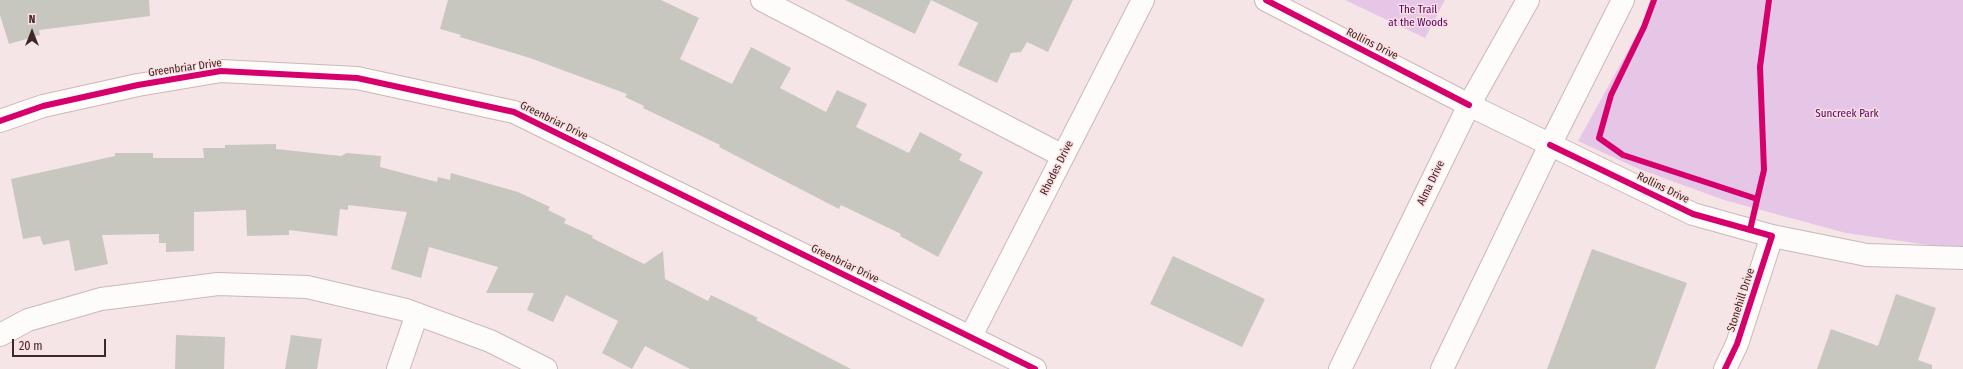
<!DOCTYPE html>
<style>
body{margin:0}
#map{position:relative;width:1963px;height:369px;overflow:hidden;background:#f5e5e6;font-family:"Fira Sans Condensed",sans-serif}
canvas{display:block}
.north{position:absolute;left:12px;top:12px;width:40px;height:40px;-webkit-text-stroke:3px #fbdfe0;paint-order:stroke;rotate:0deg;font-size:11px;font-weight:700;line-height:16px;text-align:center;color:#3f2627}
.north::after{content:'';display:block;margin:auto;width:14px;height:18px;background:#3f2627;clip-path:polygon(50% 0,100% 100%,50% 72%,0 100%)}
.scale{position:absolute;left:12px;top:339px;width:94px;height:18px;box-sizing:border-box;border:2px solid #3f2627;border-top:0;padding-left:5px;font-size:12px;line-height:14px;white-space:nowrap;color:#3f2627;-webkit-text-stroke:3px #fbdfe0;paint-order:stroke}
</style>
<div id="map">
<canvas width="1963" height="369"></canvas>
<div class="north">N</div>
<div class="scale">20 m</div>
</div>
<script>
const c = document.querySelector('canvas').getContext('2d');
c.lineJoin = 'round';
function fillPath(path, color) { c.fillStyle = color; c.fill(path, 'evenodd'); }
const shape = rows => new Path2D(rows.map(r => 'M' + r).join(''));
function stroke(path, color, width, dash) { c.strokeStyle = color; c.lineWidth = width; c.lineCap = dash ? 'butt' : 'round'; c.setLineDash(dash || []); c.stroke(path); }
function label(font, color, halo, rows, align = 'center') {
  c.font = font + ' "Fira Sans Condensed",sans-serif'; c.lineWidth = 3; c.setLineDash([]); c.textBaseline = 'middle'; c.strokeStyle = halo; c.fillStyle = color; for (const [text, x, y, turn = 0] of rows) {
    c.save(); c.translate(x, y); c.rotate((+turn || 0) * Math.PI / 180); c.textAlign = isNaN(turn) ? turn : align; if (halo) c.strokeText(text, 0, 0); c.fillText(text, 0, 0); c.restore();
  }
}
fillPath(shape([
 [1345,0,1445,0,1425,38],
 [1656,0,1963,0,1963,250,1846,233,1724,200,1639,169,1578,141]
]), '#e5c6e7');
fillPath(shape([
 [0,0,149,0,150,16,39,30,40,35,9,44,0,15],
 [448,0,661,0,699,18,680,59,732,84,751,47,791,68,780,88,826,112,837,90,867,104,856,127,909,153,920,132,962,154,959,160,983,172,938,257,900,236,901,234,841,205,839,209,719,147,720,145,643,108,644,106,625,97,627,94,530,58,460,37,461,35,440,29],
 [845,0,1073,0,1048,52,1027,42,1021,52,1011,53,997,83,958,65,978,23,931,0,915,34],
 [276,144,276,149,341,156,347,153,381,156,380,167,437,182,438,177,450,180,451,173,518,192,550,207,548,210,566,219,564,223,593,236,592,238,644,264,663,251,665,279,708,301,711,295,758,318,756,320,851,369,690,369,645,346,632,369,602,353,618,321,566,295,553,322,527,310,534,293,486,293,498,267,429,247,421,278,391,269,407,212,348,205,348,210,340,209,337,236,289,230,289,235,247,236,246,210,194,212,194,251,166,252,166,243,159,243,159,234,102,235,108,264,75,271,69,240,43,245,40,236,23,239,11,179,115,156,115,153,153,153,153,158,204,158,203,148,225,148,225,145],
 [1592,249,1687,283,1655,369,1547,369],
 [1173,256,1265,299,1242,347,1150,304],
 [1896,294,1936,308,1918,360,1932,365,1932,369,1817,369,1831,329,1878,346],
 [176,335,225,337,224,369,175,369],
 [291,335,322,339,317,369,285,369]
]), '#c8c7bf');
const minor = shape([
 [762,0,1063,156],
 [1266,0,1469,105,1693,214,1772,236,1867,255,1963,258],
 [0,121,43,106,138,85,221,71,357,78,514,112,1035,369],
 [0,335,28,320,101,299,218,284,307,287,406,310,490,341,546,369],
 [971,336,1143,0],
 [398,369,417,314],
 [1725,369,1737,344,1772,236]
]);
const major = shape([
 [1340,369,1469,105,1528,0],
 [1442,369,1550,145,1623,0]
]);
stroke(minor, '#cbb8b9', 24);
stroke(major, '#cbb8b9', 24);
stroke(minor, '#fefbfb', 22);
stroke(major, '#fefbfb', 22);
stroke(shape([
 [1266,0,1469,105],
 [1654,0,1644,27,1611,95,1599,138,1623,155,1757,199],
 [0,121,43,106,138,85,221,71,357,78,514,112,1035,369],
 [1550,145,1693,214,1772,236,1737,344,1725,369],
 [1750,230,1764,170,1760,67,1769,0]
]), '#d6006c', 6);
label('11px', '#530068', '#fbdfe0', [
 ["The Trail",1418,10],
 ["at the Woods",1418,23],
 ["Suncreek Park",1847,114]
]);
label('11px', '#3f2627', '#fbdfe0', [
 ["Rollins Drive",1372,44,27],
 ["Greenbriar Drive",185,68,-8],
 ["Greenbriar Drive",554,121,26],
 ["Rhodes Drive",1057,168,-63],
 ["Alma Drive",1431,183,-64],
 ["Rollins Drive",1663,188,26],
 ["Greenbriar Drive",845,264,26],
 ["Stonehill Drive",1741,300,-72]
]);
</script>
